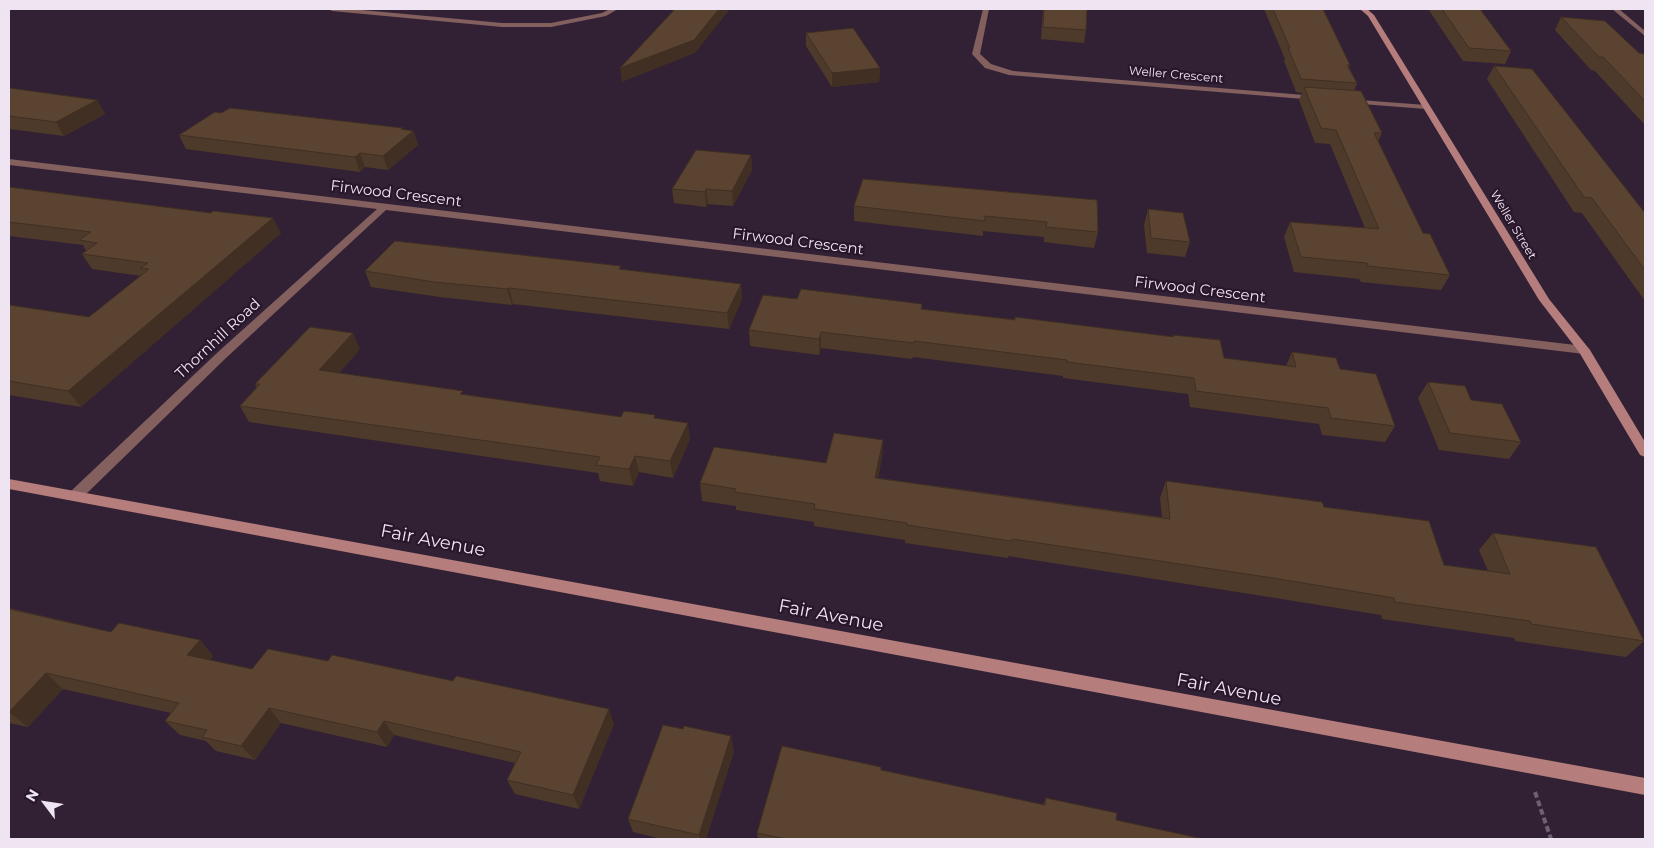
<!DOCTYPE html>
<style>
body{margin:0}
#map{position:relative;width:1654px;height:848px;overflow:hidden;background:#322135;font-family:Montserrat,sans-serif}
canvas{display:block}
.frame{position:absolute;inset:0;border:10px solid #efe4f1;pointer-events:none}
.north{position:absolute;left:20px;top:778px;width:50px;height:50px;-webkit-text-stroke:4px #28172b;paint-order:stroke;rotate:301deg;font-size:14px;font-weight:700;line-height:20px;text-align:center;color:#efe4f1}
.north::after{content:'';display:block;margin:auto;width:18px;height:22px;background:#efe4f1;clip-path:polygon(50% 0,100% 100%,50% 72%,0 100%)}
</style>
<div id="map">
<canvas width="1654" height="848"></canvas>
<div class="frame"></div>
<div class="north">N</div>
</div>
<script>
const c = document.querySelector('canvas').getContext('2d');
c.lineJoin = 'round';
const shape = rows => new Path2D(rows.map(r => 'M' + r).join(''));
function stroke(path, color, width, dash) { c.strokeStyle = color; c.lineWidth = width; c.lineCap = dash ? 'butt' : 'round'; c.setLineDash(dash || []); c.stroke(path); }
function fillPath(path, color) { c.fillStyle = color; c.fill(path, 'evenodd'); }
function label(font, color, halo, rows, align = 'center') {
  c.font = font + ' Montserrat,sans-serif'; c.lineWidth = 4.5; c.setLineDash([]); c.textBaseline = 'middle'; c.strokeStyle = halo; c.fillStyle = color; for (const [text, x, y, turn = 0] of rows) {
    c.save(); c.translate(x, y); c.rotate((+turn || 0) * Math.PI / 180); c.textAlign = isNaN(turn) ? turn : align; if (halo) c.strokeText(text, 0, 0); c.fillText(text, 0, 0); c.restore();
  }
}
stroke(shape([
 [1535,792,1551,839]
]), '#6e5f71', 4, [6, 3]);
fillPath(shape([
 [329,9,351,9,502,23,551,23,602,13,610,9,618,9,606,16,551,27,502,27,332,11,329,9],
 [983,9,989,9,980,54,991,64,1013,71,1316,96,1320,98,1316,100,1009,75,985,68,972,54,983,9],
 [1612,9,1619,9,1645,31,1645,36,1612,9],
 [1346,99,1426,105,1430,107,1426,109,1349,103,1345,101,1346,99],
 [9,159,1584,346,1590,350,1584,354,386,210,226,358,81,499,76,500,71,499,69,495,71,491,218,352,377,209,9,165,9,159]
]), '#835f5e');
fillPath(shape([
 [1360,9,1367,9,1374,15,1549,299,1590,350,1645,442,1645,457,1640,455,1579,352,1539,300,1368,16,1360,9],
 [9,479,1645,778,1645,795,9,489,9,479]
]), '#b57d7b');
fillPath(shape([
 [1043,9,1087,9,1086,30,1084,43,1041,39],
 [1264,9,1323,9,1350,65,1349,68,1357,83,1354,91,1382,133,1378,142,1423,233,1450,275,1441,290,1361,282,1359,279,1294,272,1284,237,1290,222,1365,228,1330,144,1315,143,1299,100,1302,93,1296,92,1284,61,1285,59],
 [1428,9,1480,9,1511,51,1505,64,1463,61],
 [1561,17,1639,53,1645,55,1645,125,1595,71,1591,70,1555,30],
 [806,33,880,68,879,82,832,87,806,46],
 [1494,66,1645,213,1645,301,1582,213,1574,212,1487,79],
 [9,88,97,100,105,114,64,136,9,129],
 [403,130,413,131,418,145,388,170,365,167,360,172,186,149,179,135],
 [751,155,752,170,733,206,708,204,706,207,674,203,672,189],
 [863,179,1098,232,1094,248,1044,242,1044,237,983,231,983,236,854,221,854,206],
 [9,187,281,233,81,407,9,395,9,305,89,317,141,276,92,269,82,254,86,251,83,245,9,236],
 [1148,209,1190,242,1185,257,1147,253,1144,225],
 [622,270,741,284,742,299,729,329,513,304,512,305,440,297,371,287,365,271],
 [797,299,922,304,921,309,1173,337,1173,335,1224,358,1286,366,1292,352,1340,369,1395,426,1385,442,1322,435,1319,424,1190,407,1188,394,1063,378,1063,376,913,357,912,359,821,348,819,355,750,346,749,330],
 [360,349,339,373,464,395,621,417,656,419,690,439,673,478,639,472,633,486,600,481,598,473,249,422,240,406,257,388,255,384],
 [1428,382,1471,400,1521,442,1509,459,1439,450,1418,398],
 [883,440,882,457,878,478,1162,517,1160,498,1166,481,1324,507,1444,565,1488,571,1479,550,1493,533,1644,641,1626,657,1515,641,1514,638,1382,619,1381,615,1263,596,1008,556,1008,558,905,543,905,540,814,526,814,522,736,510,736,506,702,501,700,483,826,463],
 [9,608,111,632,200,640,213,656,210,660,252,669,614,724,579,809,515,794,507,780,515,763,394,735,387,747,281,723,255,760,216,751,206,741,180,735,165,721,171,713,63,689,28,727,9,723],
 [734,751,706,839,662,839,633,832,628,819],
 [881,770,1043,805,1046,798,1116,820,1203,839,758,839,757,833]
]), '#4e3a2a');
fillPath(shape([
 [719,9,730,9,695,53,622,82,620,68],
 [880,68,879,82,832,87,832,73],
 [97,100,105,114,64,136,56,122],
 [403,128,406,137,413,131,418,145,388,170,383,156],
 [360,153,365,167,360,172,355,157],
 [751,155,752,170,733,206,732,191],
 [706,189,708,204,706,207,705,192],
 [273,218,281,233,81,407,68,391],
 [741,284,742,299,729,329,727,313],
 [509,288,513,304,512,305,507,289],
 [821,332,821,348,819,355,819,339],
 [353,333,360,349,327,386,319,370],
 [688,423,690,439,673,478,670,461],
 [883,440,882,457,874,495,875,478],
 [635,456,639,472,633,486,629,469],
 [200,640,213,656,201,670,187,655],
 [46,673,63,689,28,727,9,712],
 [269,708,281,723,255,760,241,746],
 [609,709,614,724,579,809,573,795],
 [384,721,394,735,387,747,377,732],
 [731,736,734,751,706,839,700,839,699,835]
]), '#402f22');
const building = shape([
 [675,9,719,9,694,40,620,68,675,9],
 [1044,9,1087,9,1086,30,1043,27,1044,9],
 [1273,9,1323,9,1350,65,1347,65,1357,83,1301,79,1288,48,1290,48,1273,9],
 [1442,9,1480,9,1511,51,1469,48,1442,9],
 [1561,17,1605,21,1639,53,1644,54,1645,55,1645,101,1603,57,1599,57,1561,17],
 [853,28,880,68,832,73,806,33,853,28],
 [1494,66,1532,69,1645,213,1645,270,1592,198,1584,197,1494,66],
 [1304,87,1361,91,1382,133,1374,133,1423,233,1430,234,1450,275,1368,266,1367,263,1301,257,1290,222,1379,229,1336,130,1321,128,1304,87],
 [9,88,97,100,56,122,9,116,9,88],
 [230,108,403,128,401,129,413,131,383,156,360,153,355,157,179,135,215,112,221,113,230,108],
 [696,150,751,155,732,191,706,189,705,192,672,189,696,150],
 [863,179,1097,200,1098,232,1046,227,1047,222,985,216,985,221,854,206,863,179],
 [9,187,211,213,213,211,273,218,68,391,9,381,9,305,89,317,149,269,140,268,148,263,82,254,97,243,79,240,91,232,9,222,9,187],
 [1148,209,1183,213,1190,242,1151,238,1148,209],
 [395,241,621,266,619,269,741,284,727,313,509,288,507,289,434,282,365,271,395,241],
 [801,289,922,304,921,309,1015,320,1015,317,1174,337,1173,335,1220,340,1224,358,1296,367,1292,352,1336,358,1340,369,1376,374,1395,426,1331,418,1328,408,1196,391,1194,378,1067,362,1067,360,914,341,914,343,821,332,819,339,749,330,763,295,797,299,801,289],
 [310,327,353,333,319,370,463,391,460,394,621,417,624,411,655,415,654,418,688,423,670,461,635,456,629,469,596,465,600,457,240,406,260,384,255,384,310,327],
 [1428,382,1465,386,1471,400,1502,404,1521,442,1450,433,1428,382],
 [834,433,883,440,875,478,1170,519,1166,481,1322,502,1324,507,1429,521,1444,565,1510,574,1493,533,1596,547,1644,641,1531,624,1530,621,1395,602,1394,598,1273,578,1012,539,1011,541,907,525,907,523,814,509,815,504,734,492,736,489,700,483,714,447,826,463,834,433],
 [9,609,111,632,119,623,200,640,187,655,252,669,268,649,328,661,332,655,453,681,456,676,609,709,573,795,507,780,521,752,384,721,377,732,269,708,241,746,202,737,207,730,165,721,179,703,46,673,9,712,9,609],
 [663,725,683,729,684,726,731,736,699,835,628,819,663,725],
 [782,746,881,767,881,770,1045,805,1046,798,1117,813,1116,820,1203,839,786,839,757,833,782,746]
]);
fillPath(building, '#5b4331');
stroke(building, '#402f22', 1);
label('12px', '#efe4f1', '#28172b', [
 ["Weller Crescent",1176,75,5],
 ["Weller Street",1513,225,59]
]);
label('15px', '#efe4f1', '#28172b', [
 ["Firwood Crescent",396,194,7],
 ["Firwood Crescent",798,242,7],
 ["Firwood Crescent",1200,290,7],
 ["Thornhill Road",218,339,-43]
]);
label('18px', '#efe4f1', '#28172b', [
 ["Fair Avenue",433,541,11],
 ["Fair Avenue",831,616,11],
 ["Fair Avenue",1229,690,11]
]);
</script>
